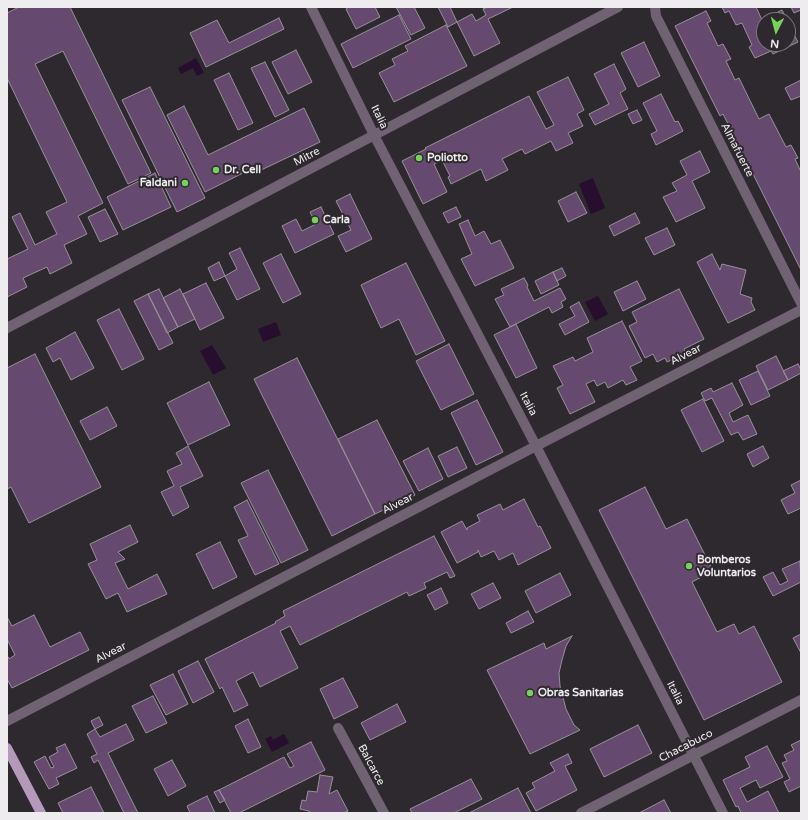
<!DOCTYPE html>
<style>
body{margin:0}
#map{position:relative;width:808px;height:820px;overflow:hidden;background:#2d292e;font-family:"Varela Round",sans-serif}
canvas{display:block}
.frame{position:absolute;inset:0;border:8px solid #efecef;pointer-events:none}
.north{position:absolute;left:756px;top:12px;width:40px;height:40px;box-sizing:border-box;background:#2d292e;border:1px solid #7b777b;border-radius:50%;rotate:186deg;font-size:11px;font-weight:700;line-height:16px;text-align:center;color:#efecef}
.north::after{content:'';display:block;margin:auto;width:14px;height:18px;background:#75d25b;clip-path:polygon(50% 0,100% 100%,50% 72%,0 100%)}
</style>
<div id="map">
<canvas width="808" height="820"></canvas>
<div class="frame"></div>
<div class="north">N</div>
</div>
<script>
const c = document.querySelector('canvas').getContext('2d');
c.lineJoin = 'round';
function fillPath(path, color) { c.fillStyle = color; c.fill(path, 'evenodd'); }
const shape = rows => new Path2D(rows.map(r => 'M' + r).join(''));
function stroke(path, color, width, dash) { c.strokeStyle = color; c.lineWidth = width; c.lineCap = dash ? 'butt' : 'round'; c.setLineDash(dash || []); c.stroke(path); }
function label(font, color, halo, rows, align = 'center') {
  c.font = font + ' "Varela Round",sans-serif'; c.lineWidth = 4; c.setLineDash([]); c.textBaseline = 'middle'; c.strokeStyle = halo; c.fillStyle = color; for (const [text, x, y, turn = 0] of rows) {
    c.save(); c.translate(x, y); c.rotate((+turn || 0) * Math.PI / 180); c.textAlign = isNaN(turn) ? turn : align; if (halo) c.strokeText(text, 0, 0); c.fillText(text, 0, 0); c.restore();
  }
}
fillPath(shape([
 [196,58,204,73,197,76,193,68,181,74,178,68],
 [593,178,605,208,591,214,579,184],
 [598,296,608,314,595,321,585,302],
 [276,322,281,335,263,342,258,329],
 [212,345,226,368,213,375,200,351],
 [284,734,289,743,272,752,265,739,271,736,273,740]
]), '#280e2e');
const building = shape([
 [19,7,70,7,151,173,128,184,63,51,35,64,103,203,78,216,87,234,64,245,72,263,50,274,47,267,23,278,27,287,7,297,7,259,28,249,12,217,20,213,35,245,57,234,46,212,67,202,7,78,7,13,19,7],
 [349,7,375,7,380,17,356,29,346,9,349,7],
 [396,7,414,7,425,28,411,35,396,7],
 [438,7,450,7,457,22,472,14,476,21,486,15,483,9,488,7,513,7,488,19,500,43,474,56,457,22,448,27,438,7],
 [722,7,756,7,762,20,782,10,787,20,764,20,764,44,788,44,788,23,798,42,773,54,771,51,755,58,749,47,752,45,742,23,736,25,729,11,725,13,722,7],
 [791,7,801,7,801,10,794,13,791,7],
 [706,11,711,21,707,23,718,46,723,44,731,59,726,61,735,80,739,78,759,119,769,114,786,147,791,145,798,158,795,159,801,172,801,270,723,114,720,116,675,26,706,11],
 [399,15,411,39,353,68,341,44,399,15],
 [279,18,284,29,206,67,190,33,217,20,229,43,279,18],
 [446,25,467,66,394,102,379,73,395,65,392,59,408,51,405,46,446,25],
 [644,42,660,76,638,87,621,53,644,42],
 [296,50,312,82,288,94,272,62,296,50],
 [265,62,289,110,275,117,251,68,265,62],
 [614,64,626,89,620,93,628,109,595,125,589,114,609,104,594,74,614,64],
 [229,73,253,123,238,130,214,80,229,73],
 [568,77,584,110,577,114,583,126,568,133,573,143,556,151,551,141,525,154,522,149,502,159,508,170,486,181,481,169,451,184,448,177,450,176,442,160,434,164,447,192,423,204,402,161,426,149,425,148,529,96,546,129,554,125,537,92,568,77],
 [801,80,801,96,791,100,785,88,801,80],
 [150,87,205,198,177,212,122,100,150,87],
 [661,94,675,122,678,121,683,131,656,145,651,134,657,131,643,103,661,94],
 [184,106,208,155,304,108,320,142,257,172,255,167,205,192,167,115,184,106],
 [637,110,642,120,633,124,628,114,637,110],
 [700,151,710,172,692,181,705,208,676,222,663,197,677,191,672,183,687,175,680,161,700,151],
 [155,173,171,207,123,230,107,197,155,173],
 [576,192,587,213,568,222,558,201,576,192],
 [350,194,372,239,346,252,338,236,351,230,336,201,350,194],
 [321,207,334,234,295,253,282,226,296,219,302,231,316,224,310,212,321,207],
 [456,207,461,217,448,223,443,213,456,207],
 [105,209,118,234,100,242,88,217,105,209],
 [635,213,640,223,614,236,609,226,635,213],
 [468,220,475,236,484,231,491,244,500,240,514,268,475,286,461,259,472,254,459,224,468,220],
 [667,228,675,245,654,255,645,238,667,228],
 [240,248,260,289,237,300,225,276,237,269,229,253,240,248],
 [281,254,301,294,283,303,263,263,281,254],
 [712,254,720,270,722,264,746,270,740,294,752,298,751,302,755,310,728,323,697,262,712,254],
 [219,262,225,276,214,281,208,268,219,262],
 [406,263,445,341,416,355,399,319,381,328,361,285,406,263],
 [562,268,566,276,557,281,553,272,562,268],
 [553,272,559,285,541,294,535,281,553,272],
 [524,278,528,285,527,287,534,301,560,288,566,299,561,302,563,307,552,313,549,307,510,327,495,299,504,295,501,289,524,278],
 [637,281,646,299,623,311,614,292,637,281],
 [206,283,224,318,200,330,183,294,206,283],
 [159,289,178,327,167,333,148,294,159,289],
 [180,289,195,319,178,327,163,298,180,289],
 [679,289,704,339,684,349,686,353,667,362,665,358,657,362,653,354,645,358,629,326,637,322,632,312,679,289],
 [148,294,173,343,159,350,134,301,148,294],
 [579,302,589,322,565,335,559,324,575,316,570,307,579,302],
 [119,309,144,359,122,370,97,320,119,309],
 [622,321,642,361,630,367,637,380,626,385,623,380,608,388,605,382,597,386,594,380,586,384,595,402,570,414,557,388,563,385,553,366,573,357,575,361,593,352,587,338,622,321],
 [516,324,537,368,516,378,494,335,516,324],
 [75,332,94,368,71,380,60,358,53,362,46,348,75,332],
 [449,344,474,394,441,410,416,361,449,344],
 [35,354,101,487,29,523,11,487,7,489,7,368,35,354],
 [776,356,788,380,768,390,756,366,776,356],
 [297,358,375,514,332,536,254,379,297,358],
 [798,364,801,370,801,373,788,380,783,371,798,364],
 [758,371,770,396,751,405,739,380,758,371],
 [209,382,230,425,188,445,167,403,209,382],
 [732,383,743,405,729,413,733,422,748,415,757,434,743,440,738,432,731,435,712,398,705,401,701,393,711,388,713,392,732,383],
 [703,399,724,441,702,452,681,410,703,399],
 [477,400,503,452,476,465,451,413,477,400],
 [107,407,117,426,90,440,80,421,107,407],
 [377,420,415,495,375,514,338,439,377,420],
 [188,446,203,476,180,487,189,507,173,516,161,492,174,486,167,471,182,464,176,453,188,446],
 [763,446,769,458,753,467,747,454,763,446],
 [457,447,467,468,448,477,438,456,457,447],
 [428,448,443,479,419,491,403,461,428,448],
 [268,470,308,550,281,563,241,483,268,470],
 [801,480,801,508,788,514,781,500,795,493,791,485,801,480],
 [645,487,666,529,687,519,713,571,692,582,717,632,734,624,739,634,754,626,782,682,704,720,599,510,645,487],
 [524,499,538,527,540,526,551,548,518,565,513,553,499,560,494,551,481,557,478,550,478,552,457,563,441,532,462,521,467,530,467,528,480,521,477,515,500,504,503,510,524,499],
 [247,500,279,564,255,575,238,540,248,536,234,507,247,500],
 [130,525,138,542,118,552,125,559,115,563,128,589,157,574,167,594,127,612,118,593,106,599,88,564,97,560,90,544,130,525],
 [434,536,455,576,450,578,447,572,424,583,426,588,409,596,407,592,300,645,290,626,280,631,298,668,260,687,253,672,236,681,248,705,234,712,222,687,220,689,205,659,276,623,275,622,285,616,283,611,434,536],
 [220,542,237,577,213,589,196,554,220,542],
 [800,561,801,582,773,596,763,577,773,572,780,585,788,581,782,569,800,561],
 [560,573,571,595,536,613,525,591,560,573],
 [493,583,501,598,479,609,471,594,493,583],
 [441,588,448,603,435,610,427,595,441,588],
 [528,611,534,622,511,633,506,623,528,611],
 [34,615,50,647,80,632,89,650,12,688,7,679,7,655,9,659,15,655,7,639,7,617,12,626,34,615],
 [801,634,801,653,793,638,801,634],
 [572,636,566,646,562,660,559,673,560,686,566,709,574,725,580,730,530,754,487,670,544,643,546,649,572,636],
 [198,661,214,692,193,703,178,671,198,661],
 [173,674,188,704,166,715,150,685,173,674],
 [343,678,358,707,334,719,320,689,343,678],
 [153,696,167,723,146,733,132,706,153,696],
 [397,704,406,722,370,740,361,723,397,704],
 [99,717,103,725,95,729,91,721,99,717],
 [248,719,261,747,248,753,235,726,248,719],
 [126,724,134,740,108,753,138,813,124,813,98,760,94,763,91,757,97,754,87,734,95,729,100,737,126,724],
 [638,725,652,753,604,777,590,749,638,725],
 [801,740,801,786,789,792,784,782,790,779,782,763,787,761,784,755,794,750,791,745,801,740],
 [311,742,325,770,239,813,231,813,219,790,284,757,290,768,294,766,287,754,311,742],
 [65,744,77,768,56,778,59,784,49,789,34,762,45,756,51,768,54,767,49,757,58,752,56,748,65,744],
 [767,746,783,777,760,788,756,780,740,788,747,802,768,791,779,813,741,813,738,806,736,807,723,780,750,767,745,757,767,746],
 [568,754,572,763,565,766,577,790,536,811,526,793,535,788,532,783,555,771,550,763,568,754],
 [172,760,186,786,168,796,154,769,172,760],
 [320,775,333,777,329,794,337,790,348,811,344,813,310,813,309,811,300,809,302,800,306,801,308,791,317,792,320,775],
 [471,779,482,799,454,813,412,813,410,809,471,779],
 [91,787,104,813,63,813,58,803,91,787],
 [518,788,531,813,469,813,518,788],
 [219,790,225,800,220,803,214,792,219,790],
 [207,796,215,813,190,813,187,806,207,796],
 [664,800,671,813,639,813,664,800]
]);
fillPath(building, '#66496e');
stroke(building, '#979298', 1);
stroke(shape([
 [311,7,374,135,536,446,723,813],
 [655,7,656,16,801,303],
 [7,328,618,7],
 [7,721,536,446,801,310],
 [338,728,384,813],
 [581,813,801,700]
]), '#706273', 10);
stroke(shape([
 [7,748,41,813]
]), '#b499bb', 10);
for (const [x, y, r, color] of [
 [419,158,4,"#75d25b"],
 [216,170,4,"#75d25b"],
 [185,183,4,"#75d25b"],
 [315,220,4,"#75d25b"],
 [689,566,4,"#75d25b"],
 [530,693,4,"#75d25b"]
]) { const dot = new Path2D(); dot.arc(x, y, r, 0, 2 * Math.PI); c.fillStyle = color; c.fill(dot); stroke(dot, '#2d292e', 1.5); }
label('11px', '#efecef', '#2d292e', [
 ["Italia",379,117,64],
 ["Almafuerte",737,150,63],
 ["Mitre",307,157,-28],
 ["Alvear",686,355,-27],
 ["Italia",528,404,62],
 ["Alvear",398,504,-27],
 ["Alvear",111,653,-27],
 ["Italia",675,693,63],
 ["Chacabuco",686,746,-27],
 ["Balcarce",371,765,62]
]);
label('bold 11px', '#efecef', '#2d292e', [
 ["Poliotto",427,158],
 ["Dr. Cell",224,170],
 ["Faldani",177,183,"right"],
 ["Carla",323,220],
 ["Bomberos",697,560],
 ["Voluntarios",697,573],
 ["Obras Sanitarias",538,693]
], 'left');
</script>
